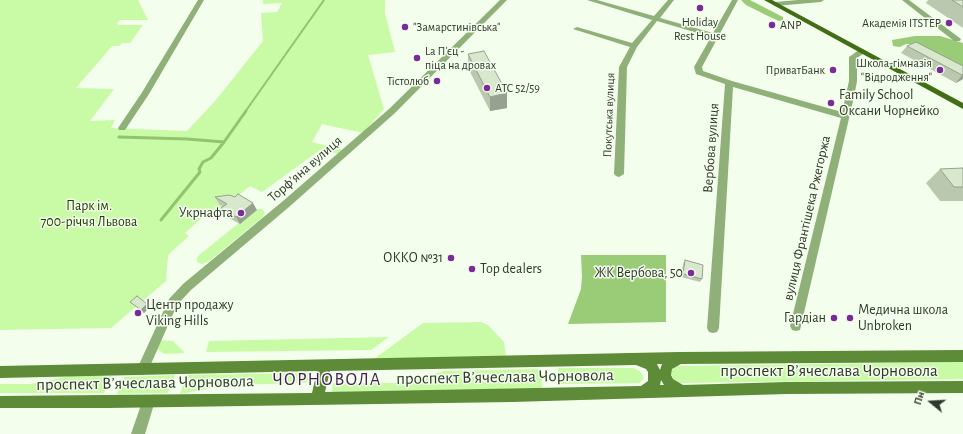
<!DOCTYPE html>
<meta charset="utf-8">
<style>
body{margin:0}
#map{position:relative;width:963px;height:434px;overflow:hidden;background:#f4feed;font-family:"Alegreya Sans",sans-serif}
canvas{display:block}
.north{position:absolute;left:911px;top:382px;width:40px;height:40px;-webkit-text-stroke:3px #f4feed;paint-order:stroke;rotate:288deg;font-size:11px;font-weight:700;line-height:16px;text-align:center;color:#30372c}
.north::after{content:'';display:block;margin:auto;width:14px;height:18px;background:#30372c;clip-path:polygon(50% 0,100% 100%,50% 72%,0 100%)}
</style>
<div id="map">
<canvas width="963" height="434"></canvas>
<div class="north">Пн</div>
</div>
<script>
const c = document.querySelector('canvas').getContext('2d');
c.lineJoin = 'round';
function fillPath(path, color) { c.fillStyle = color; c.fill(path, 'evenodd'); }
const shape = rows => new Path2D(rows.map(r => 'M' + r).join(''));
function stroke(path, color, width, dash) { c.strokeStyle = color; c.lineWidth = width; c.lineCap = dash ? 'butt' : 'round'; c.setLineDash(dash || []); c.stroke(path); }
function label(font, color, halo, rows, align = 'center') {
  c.font = font + ' "Alegreya Sans",sans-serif'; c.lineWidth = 3; c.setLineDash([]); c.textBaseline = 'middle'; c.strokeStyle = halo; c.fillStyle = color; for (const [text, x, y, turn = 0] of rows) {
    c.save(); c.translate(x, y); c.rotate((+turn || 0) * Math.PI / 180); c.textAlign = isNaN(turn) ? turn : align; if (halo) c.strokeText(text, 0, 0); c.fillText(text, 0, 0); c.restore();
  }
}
fillPath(shape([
 [0,0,138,0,148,20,120,20,117,23,118,25,143,25,130,43,122,43,119,46,112,46,76,88,114,89,90,121,115,120,111,128,187,131,215,101,263,41,261,13,277,12,282,3,263,4,263,0,385,0,385,13,395,52,368,55,384,109,363,133,322,124,312,142,344,150,339,154,320,150,262,192,250,186,217,213,211,210,185,233,189,236,168,255,166,281,111,328,0,330],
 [259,209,262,209,265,212,263,217,208,262,202,264,197,262,197,258,199,255,254,211],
 [481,322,488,325,504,342,506,357,374,359,423,323],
 [389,337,371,350,206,352,209,341],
 [159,340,173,341,185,353,165,354,158,350,157,346],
 [963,362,963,379,679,383,673,379,671,373,674,366],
 [558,368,633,368,640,371,644,379,639,383,559,384],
 [541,369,542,388,332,392,333,383,402,383,444,371],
 [307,373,310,377,309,380,305,383,228,385,180,394,186,375],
 [175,375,168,393,117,394,124,377],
 [70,376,112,376,104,393,0,393,0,384,30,384]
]), '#c9fba7');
fillPath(shape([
 [741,0,750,0,779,15,783,17,783,20,779,21,768,16,746,5],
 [915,36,940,36,963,43,963,69,919,44,906,44,900,47,893,46,892,40],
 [581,255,666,255,666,322,568,324,581,289,582,276]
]), '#9acb77');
stroke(shape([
 [245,112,324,0]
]), '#92c36f', 2);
stroke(shape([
 [119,137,187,139,224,142,246,111],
 [161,220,200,172,199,169,203,162,211,158,224,142]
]), '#92c36f', 3);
fillPath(shape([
 [198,0,204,0,149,94,125,130,119,130,118,128,141,94,198,0],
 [587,0,597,0,654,16,668,0,674,0,660,18,713,33,732,0,738,0,702,67,703,71,732,81,842,112,849,81,849,57,859,50,865,50,866,52,857,58,857,81,854,97,800,330,796,331,792,330,790,326,841,118,733,87,719,328,717,332,713,333,709,332,707,328,725,84,696,74,694,67,711,37,657,21,637,47,627,67,624,174,619,177,616,176,614,174,619,67,630,47,573,29,577,27,632,43,652,20,587,0],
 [798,0,824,0,821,2,775,6,772,4,775,2,798,0],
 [902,0,909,0,961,39,960,41,954,41,902,0]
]), '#90b07a');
fillPath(shape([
 [500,0,507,0,395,113,289,207,191,290,177,305,147,373,143,375,139,373,137,369,169,299,183,284,283,201,389,109,500,0],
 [149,395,154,396,155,401,145,434,131,434,144,396,149,395]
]), '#90b07a');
fillPath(shape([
 [963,350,963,362,681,364,672,369,671,375,673,379,683,385,787,382,963,381,963,393,787,394,512,402,109,408,0,408,0,396,312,393,317,371,0,378,0,366,679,352,963,350],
 [657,364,662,364,660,370,657,364],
 [636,365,646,369,648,372,648,381,641,386,325,392,330,371,636,365],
 [661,380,664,385,660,385,661,380]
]), '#5d8b37');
fillPath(shape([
 [764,0,772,0,963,103,963,109,764,0]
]), '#406d15');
fillPath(shape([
 [928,0,963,0,963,28,926,3],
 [907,46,963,66,963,79,956,83,901,53],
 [468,54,507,93,507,108,490,111,468,68],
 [963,168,963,201,940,201,926,183,940,169],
 [215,197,257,210,240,224,225,216,221,208,223,207,219,204],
 [685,260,702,279,700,282,681,277,683,264],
 [130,302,150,307,144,313,134,305]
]), '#b9c8af');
fillPath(shape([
 [962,75,963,75,963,79,956,83],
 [507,93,507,108,490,111,490,97],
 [253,203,257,210,240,224,236,217],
 [147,304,150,307,144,313,141,310]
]), '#96a28f');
const building = shape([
 [952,0,963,0,963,7,952,0],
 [916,42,963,66,963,75,962,75,907,46,916,42],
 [484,51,507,93,490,97,468,54,484,51],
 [963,168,963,187,954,187,940,169,963,168],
 [238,194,253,203,236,217,221,208,227,204,215,197,229,195,235,197,238,194],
 [685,260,703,265,702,279,683,274,685,260],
 [137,296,147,304,141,310,130,302,137,296]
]);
fillPath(building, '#d7e8cc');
stroke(building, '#96a28f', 1);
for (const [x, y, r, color] of [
 [700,8,4,"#792b9c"],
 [949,23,4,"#792b9c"],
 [772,25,4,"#792b9c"],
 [405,27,4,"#792b9c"],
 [417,58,4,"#792b9c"],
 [833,70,4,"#792b9c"],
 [940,70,4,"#792b9c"],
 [437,81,4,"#792b9c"],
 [487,88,4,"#792b9c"],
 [831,103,4,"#792b9c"],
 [241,213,4,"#792b9c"],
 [451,258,4,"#792b9c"],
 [472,269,4,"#792b9c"],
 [691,273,4,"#792b9c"],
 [138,313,4,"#792b9c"],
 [834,318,4,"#792b9c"],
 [850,318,4,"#792b9c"]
]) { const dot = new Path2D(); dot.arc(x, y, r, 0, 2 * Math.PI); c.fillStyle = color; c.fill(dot); stroke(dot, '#f4feed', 1.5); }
label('12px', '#30372c', '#f4feed', [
 ["Holiday",700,22,"center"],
 ["Rest House",700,36,"center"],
 ["Академія ITSTEP",941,23],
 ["ANP",780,25,"left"],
 ["\"Замарстинівська\"",413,27,"left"],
 ["La П'єц -",425,51,"left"],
 ["піца на дровах",425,65,"left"],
 ["Школа-гімназія",932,63],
 ["\"Відродження\"",932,77],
 ["ПриватБанк",825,70],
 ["Тістолюб",429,81],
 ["АТС 52/59",495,88,"left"]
], 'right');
label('12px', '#30372c', '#f4feed', [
 ["Покутська вулиця",609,115,-88]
]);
label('14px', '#30372c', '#f4feed', [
 ["Family School",839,95],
 ["Оксани Чорнейко",839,111],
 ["Укрнафта",233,213,"right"],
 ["ОККО №31",443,258,"right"],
 ["Top dealers",480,269],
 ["ЖК Вербова, 50",683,273,"right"],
 ["Центр продажу",146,305],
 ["Viking Hills",146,321],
 ["Медична школа",858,310],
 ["Unbroken",858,326],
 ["Гардіан",826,318,"right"]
], 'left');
label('14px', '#30372c', '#f4feed', [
 ["Вербова вулиця",711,148,-86],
 ["Торфʼяна вулиця",305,169,-41],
 ["вулиця Франтішека Ржегоржа",807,218,-77]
]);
label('14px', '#213f01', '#f4feed', [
 ["Парк ім.",89,206],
 ["700-річчя Львова",89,222]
]);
label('17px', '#30372c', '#f4feed', [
 ["проспект Вʼячеслава Чорновола",829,371],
 ["проспект Вʼячеслава Чорновола",505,377,-1],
 ["проспект Вʼячеслава Чорновола",145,383,-1]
]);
c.letterSpacing = '1px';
label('18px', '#441f55', '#f4feed', [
 ["ЧОРНОВОЛА",327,380]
]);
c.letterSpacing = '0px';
</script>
